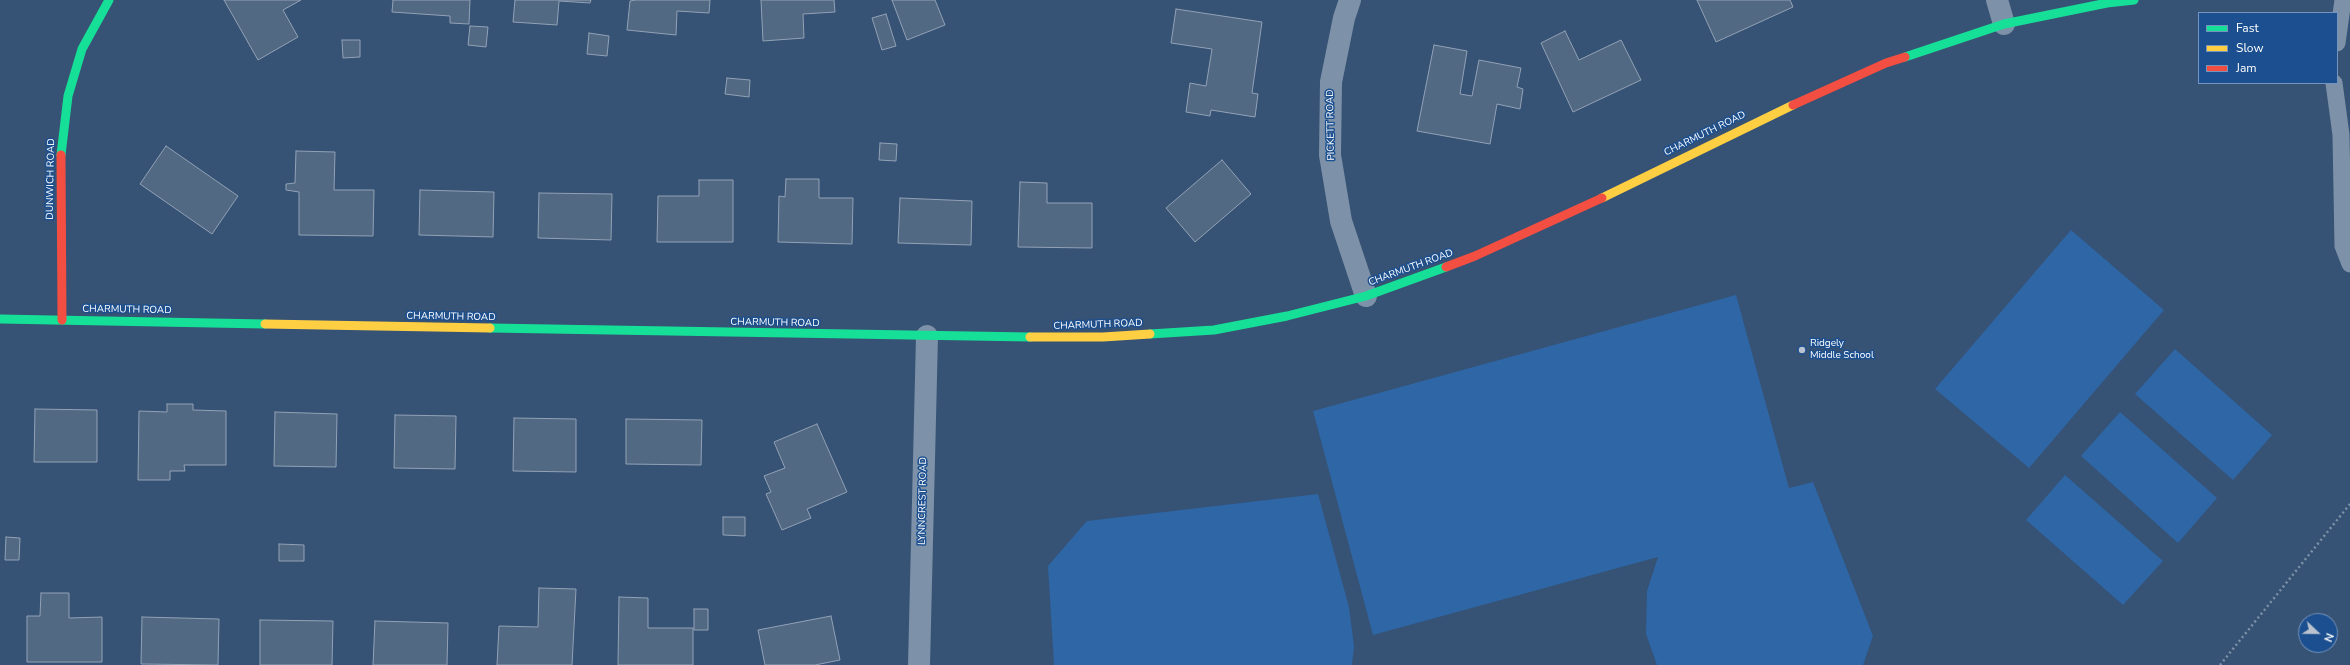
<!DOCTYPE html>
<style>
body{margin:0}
#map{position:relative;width:2350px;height:665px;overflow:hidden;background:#365274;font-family:"Nunito Sans",sans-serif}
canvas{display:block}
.legend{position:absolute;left:2198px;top:12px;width:140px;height:72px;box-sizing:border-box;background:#1b4f8f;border:1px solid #7695bc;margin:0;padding:5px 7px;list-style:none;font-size:12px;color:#fff}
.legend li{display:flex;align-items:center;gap:8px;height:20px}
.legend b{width:20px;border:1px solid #7695bc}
.north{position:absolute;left:2298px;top:613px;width:40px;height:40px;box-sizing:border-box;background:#1b4f8f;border:1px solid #7695bc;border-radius:50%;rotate:112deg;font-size:11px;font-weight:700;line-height:16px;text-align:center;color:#fff}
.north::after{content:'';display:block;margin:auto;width:14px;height:18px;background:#b9c2ce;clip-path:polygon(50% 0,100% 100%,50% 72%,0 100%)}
</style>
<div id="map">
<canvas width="2350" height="665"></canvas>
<ul class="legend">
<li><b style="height:5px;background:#16e098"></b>Fast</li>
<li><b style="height:5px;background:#ffcf43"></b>Slow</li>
<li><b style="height:5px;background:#f24e42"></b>Jam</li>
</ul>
<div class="north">N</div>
</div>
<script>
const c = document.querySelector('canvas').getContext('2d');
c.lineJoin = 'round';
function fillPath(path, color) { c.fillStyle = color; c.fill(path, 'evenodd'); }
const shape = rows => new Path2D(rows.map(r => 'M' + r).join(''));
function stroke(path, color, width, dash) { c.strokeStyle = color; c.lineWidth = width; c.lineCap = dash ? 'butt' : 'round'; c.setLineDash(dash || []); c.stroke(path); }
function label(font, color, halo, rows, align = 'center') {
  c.font = font + ' "Nunito Sans",sans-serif'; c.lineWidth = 3; c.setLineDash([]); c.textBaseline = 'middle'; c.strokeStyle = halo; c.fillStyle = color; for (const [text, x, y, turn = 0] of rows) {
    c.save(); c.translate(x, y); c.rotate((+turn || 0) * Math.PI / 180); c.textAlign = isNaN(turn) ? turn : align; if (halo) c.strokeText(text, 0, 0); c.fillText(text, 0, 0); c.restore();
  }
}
fillPath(shape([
 [2071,230,2164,310,2029,468,1935,389],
 [1736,295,1789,488,1813,482,1873,636,1863,665,1657,665,1646,634,1647,591,1658,557,1373,635,1313,411],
 [2175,349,2272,435,2233,480,2135,394],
 [2120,412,2217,498,2178,543,2081,456],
 [2065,475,2163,561,2123,605,2026,520],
 [1318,494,1349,607,1354,646,1352,665,1054,665,1048,566,1087,521]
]), '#2f66a5');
const building = shape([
 [224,0,301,0,283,10,298,37,258,60,224,0],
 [393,0,470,0,469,24,450,23,450,16,392,12,393,0],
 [515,0,591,0,590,3,559,1,557,25,513,22,515,0],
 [635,0,710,0,709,13,677,11,676,35,627,30,630,1,635,0],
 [761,0,834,0,835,12,803,14,804,38,763,41,761,0],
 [892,0,935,0,945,25,907,40,892,0],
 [1697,0,1790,0,1793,7,1716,42,1697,0],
 [1176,9,1262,22,1252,93,1258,94,1255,117,1211,110,1210,116,1186,112,1190,83,1206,86,1212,49,1171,43,1176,9],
 [886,14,896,46,882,50,872,18,886,14],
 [470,26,488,27,486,47,468,45,470,26],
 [1565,31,1579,60,1621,40,1641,80,1573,112,1541,43,1565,31],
 [589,33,609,36,607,56,587,54,589,33],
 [342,40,360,40,360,57,343,58,342,40],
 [1434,45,1467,51,1460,94,1472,96,1479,60,1521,68,1517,87,1523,89,1520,109,1497,104,1490,144,1417,131,1434,45],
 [727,78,750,80,749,97,725,94,727,78],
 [880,143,897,144,896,161,879,160,880,143],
 [166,146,238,196,212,234,140,184,166,146],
 [296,151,335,152,334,190,374,190,373,236,299,235,299,192,286,190,286,184,295,183,296,151],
 [1222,160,1251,194,1195,242,1166,208,1222,160],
 [786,179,819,179,819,198,853,198,852,244,778,242,779,196,785,197,786,179],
 [699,180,733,180,733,242,657,242,658,196,699,196,699,180],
 [1020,182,1047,183,1047,203,1092,203,1092,248,1018,247,1020,182],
 [420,190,494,192,493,237,419,235,420,190],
 [539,193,612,194,611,240,538,238,539,193],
 [900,198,972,201,971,245,898,243,900,198],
 [167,404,193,404,193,410,226,411,226,465,184,465,185,471,170,471,170,480,138,480,139,411,167,412,167,404],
 [35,409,97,410,97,462,34,462,35,409],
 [275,412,337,414,336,467,274,466,275,412],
 [395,415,456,416,455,469,394,468,395,415],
 [514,418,576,419,576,472,513,471,514,418],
 [626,419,702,420,701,465,626,464,626,419],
 [817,424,847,492,807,509,811,518,782,530,766,494,771,492,764,476,785,468,774,442,817,424],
 [723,517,745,517,745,536,723,535,723,517],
 [6,537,20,538,19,560,5,560,6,537],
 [279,544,304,545,304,561,279,561,279,544],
 [539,588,576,589,572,665,497,665,499,626,538,627,539,588],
 [41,593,69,593,69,618,102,617,102,662,27,662,27,616,40,616,41,593],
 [619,597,648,598,648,628,693,628,693,665,618,665,619,597],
 [694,609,708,609,708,630,694,630,694,609],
 [831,616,840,660,815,665,765,665,758,630,831,616],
 [142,617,219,619,218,665,141,664,142,617],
 [260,620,333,621,332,665,260,665,260,620],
 [375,621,448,623,447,665,373,665,375,621]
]);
fillPath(building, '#526984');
stroke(building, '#92a2b6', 1);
stroke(shape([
 [2220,665,2350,504]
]), '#7d92a8', 2.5, [2, 3]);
stroke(shape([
 [2337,43,2343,0],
 [2334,83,2341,135,2343,246,2350,264]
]), '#7d92a8', 17);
stroke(shape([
 [1350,0,1344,18,1331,82,1330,155,1341,221,1366,296],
 [1997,0,2004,24],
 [919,665,927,336]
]), '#7d92a8', 22);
stroke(shape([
 [1905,57,2004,24,2107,3,2134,0],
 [61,155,68,96,82,49,109,0],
 [0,319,265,324],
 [490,328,1030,337],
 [1150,334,1214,330,1287,316,1366,296,1446,267]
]), '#16e098', 9);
stroke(shape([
 [1602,198,1793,105],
 [265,324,490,328],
 [1030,337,1103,337,1150,334]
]), '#ffcf43', 9);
stroke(shape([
 [1793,105,1886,63,1905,57],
 [61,155,62,320],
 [1446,267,1475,256,1602,198]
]), '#f24e42', 9);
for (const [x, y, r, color] of [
 [1802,350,4,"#b9c2ce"]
]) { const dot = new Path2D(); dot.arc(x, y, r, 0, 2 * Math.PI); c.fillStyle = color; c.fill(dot); stroke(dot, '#1b4f8f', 1.5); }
label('10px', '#fff', '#1b4f8f', [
 ["PICKETT ROAD",1331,125,-91],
 ["CHARMUTH ROAD",1705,134,-26],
 ["DUNWICH ROAD",51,179,-89],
 ["CHARMUTH ROAD",1411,268,-20],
 ["CHARMUTH ROAD",127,310,1],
 ["CHARMUTH ROAD",451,317,1],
 ["CHARMUTH ROAD",775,323,1],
 ["CHARMUTH ROAD",1098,325,-2],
 ["LYNNCREST ROAD",923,501,-89]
]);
label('10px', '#fff', '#1b4f8f', [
 ["Ridgely",1810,344],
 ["Middle School",1810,356]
], 'left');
</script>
